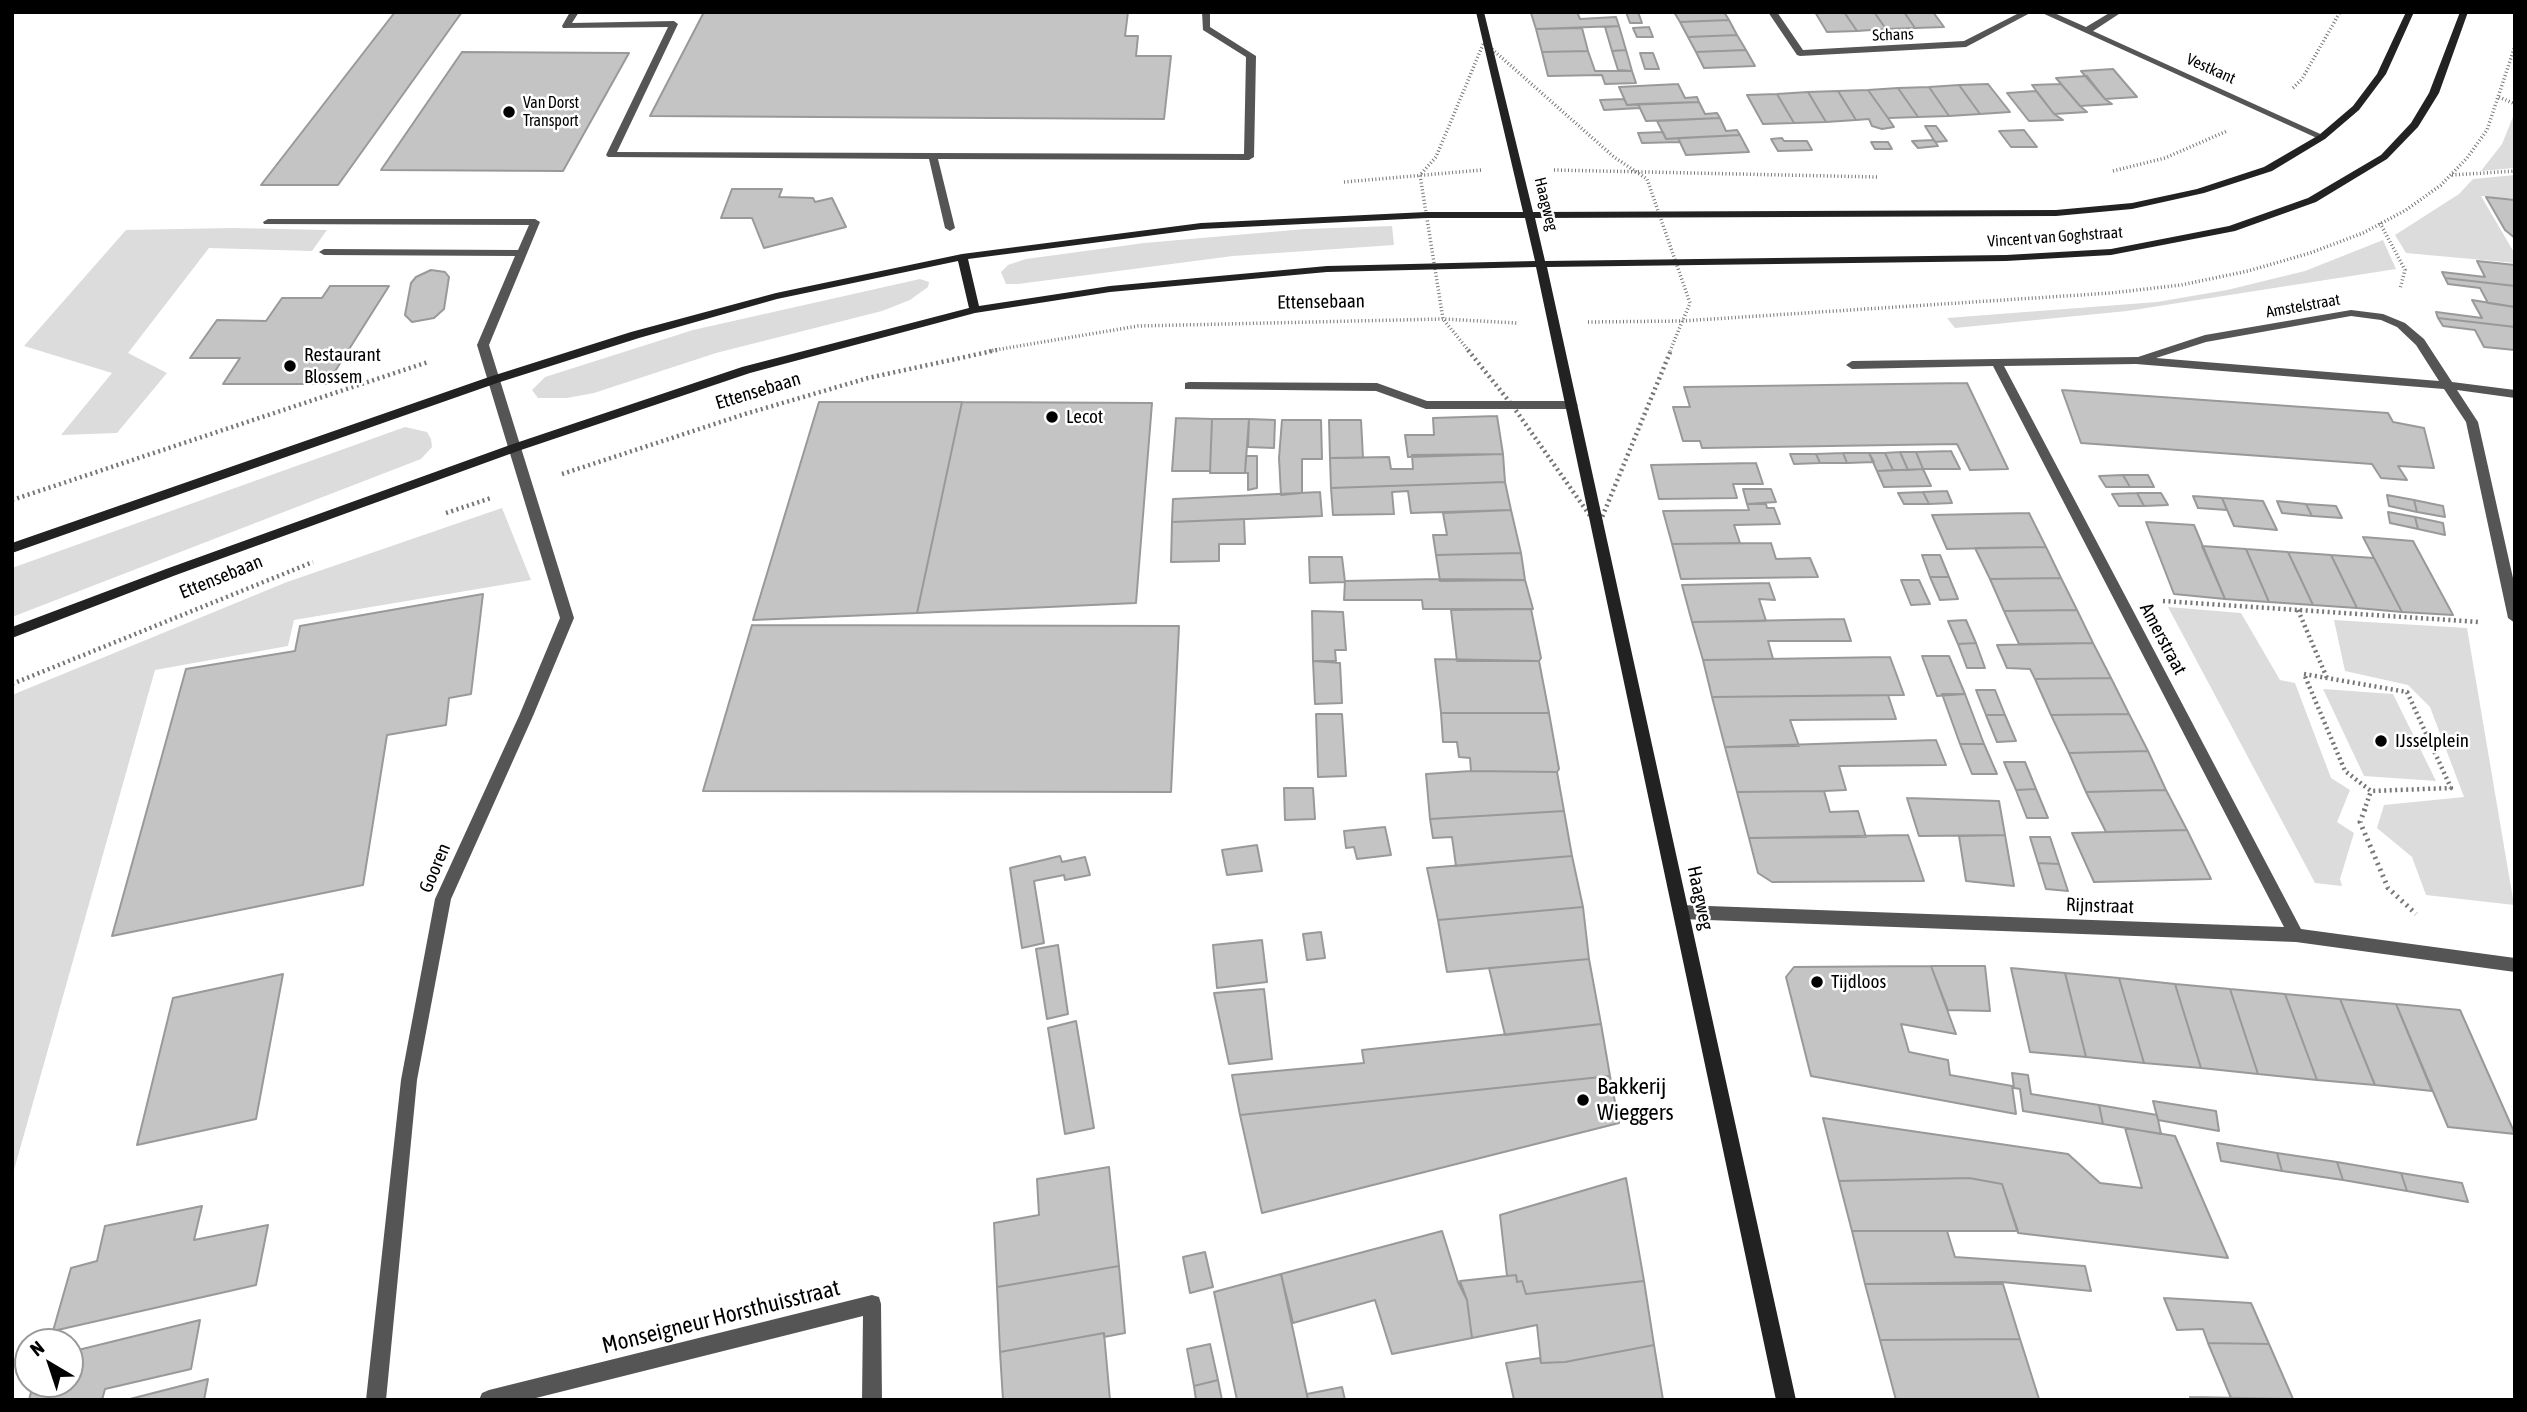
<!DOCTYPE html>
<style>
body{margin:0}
#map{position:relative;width:2527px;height:1412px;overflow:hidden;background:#fff;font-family:"Asap Condensed",sans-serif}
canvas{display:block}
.frame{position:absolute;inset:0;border:14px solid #000;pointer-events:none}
.north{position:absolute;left:14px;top:1328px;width:70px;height:70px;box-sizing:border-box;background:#fff;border:2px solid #999;border-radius:50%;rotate:321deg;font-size:19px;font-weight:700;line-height:28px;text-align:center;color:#000}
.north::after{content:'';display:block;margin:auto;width:24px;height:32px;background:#000;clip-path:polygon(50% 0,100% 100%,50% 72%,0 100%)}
</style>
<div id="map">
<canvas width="2527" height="1412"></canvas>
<div class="frame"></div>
<div class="north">N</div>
</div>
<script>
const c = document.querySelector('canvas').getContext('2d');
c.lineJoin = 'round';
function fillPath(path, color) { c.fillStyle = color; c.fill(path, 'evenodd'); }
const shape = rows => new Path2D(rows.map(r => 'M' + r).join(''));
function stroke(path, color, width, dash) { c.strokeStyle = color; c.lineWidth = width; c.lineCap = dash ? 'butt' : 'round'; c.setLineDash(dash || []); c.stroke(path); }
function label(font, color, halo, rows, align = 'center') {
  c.font = font + ' "Asap Condensed",sans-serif'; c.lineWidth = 5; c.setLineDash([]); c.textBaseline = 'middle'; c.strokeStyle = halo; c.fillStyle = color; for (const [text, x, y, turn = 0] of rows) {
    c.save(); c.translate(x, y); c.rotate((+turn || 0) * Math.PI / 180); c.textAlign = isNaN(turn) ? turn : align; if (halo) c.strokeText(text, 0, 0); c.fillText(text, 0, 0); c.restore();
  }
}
fillPath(shape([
 [2515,112,2515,168,2481,171,2502,144],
 [2515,175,2515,199,2481,196,2515,254,2515,263,2406,253,2395,235,2459,194,2473,179],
 [1392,226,1394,245,1233,256,1018,284,1006,284,1001,272,1008,265,1026,259,1144,243,1305,229],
 [233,228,327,230,312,251,209,248,128,353,167,373,117,433,61,435,112,373,24,346,126,230],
 [2383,240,2396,269,2127,311,1955,328,1947,318,2157,302,2227,290,2305,271],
 [920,279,929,282,928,287,910,300,882,311,716,353,594,393,567,398,538,398,532,390,545,377,693,330],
 [405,427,427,432,431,439,432,447,421,459,12,617,12,568],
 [502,508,531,580,294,620,288,646,155,670,12,1177,12,695,287,582],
 [2168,607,2241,613,2280,680,2295,683,2331,778,2350,790,2337,822,2354,833,2340,879,2342,886,2315,883],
 [2334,620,2467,628,2514,905,2426,895,2412,857,2377,828,2384,805,2464,797,2430,707,2408,685,2345,671],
 [2323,689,2393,694,2436,781,2364,776]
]), '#dcdcdc');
const building = shape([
 [395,12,462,12,338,185,261,185,395,12],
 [704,12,1128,12,1125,36,1138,36,1136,56,1171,56,1164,119,650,116,704,12],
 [1577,12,1580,19,1616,17,1619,26,1536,29,1531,13,1577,12],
 [1626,12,1638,12,1642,23,1630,23,1626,12],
 [1674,12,1724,12,1729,20,1680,22,1674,12],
 [1815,12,1844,12,1857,31,1827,32,1815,12],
 [1844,12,1874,12,1886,29,1857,31,1844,12],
 [1874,12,1904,12,1915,28,1886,29,1874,12],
 [1904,12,1933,12,1944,27,1915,28,1904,12],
 [1729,20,1737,35,1688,37,1680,22,1729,20],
 [1619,26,1626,50,1612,51,1605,27,1619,26],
 [1649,27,1653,37,1637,37,1633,28,1649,27],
 [1582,28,1588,51,1542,52,1536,29,1582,28],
 [1737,35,1746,50,1696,52,1688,37,1737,35],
 [1626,50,1632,71,1618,70,1612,51,1626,50],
 [1746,50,1755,66,1704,68,1696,52,1746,50],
 [1588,51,1595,71,1632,71,1636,83,1605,84,1602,75,1548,76,1542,52,1588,51],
 [462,52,629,53,563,171,381,170,462,52],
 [1640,53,1653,53,1659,69,1645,69,1640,53],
 [2113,69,2137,97,2105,99,2081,71,2113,69],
 [2087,76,2105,99,2112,104,2080,106,2056,78,2087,76],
 [1678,84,1685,98,1697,97,1699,102,1627,105,1619,87,1678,84],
 [1988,84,2010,112,1980,114,1959,85,1988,84],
 [2061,84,2080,106,2087,112,2054,114,2032,85,2061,84],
 [1959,85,1980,114,1949,116,1929,87,1959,85],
 [1929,87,1949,116,1918,117,1898,88,1929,87],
 [1898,88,1918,117,1888,118,1868,90,1898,88],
 [1868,90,1888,118,1894,127,1882,129,1872,126,1869,119,1856,120,1838,91,1868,90],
 [1838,91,1856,120,1826,122,1808,92,1838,91],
 [2036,91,2054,114,2063,120,2029,121,2007,93,2036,91],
 [1808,92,1826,122,1794,123,1777,94,1808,92],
 [1777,94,1794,123,1763,124,1747,95,1777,94],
 [1624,99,1627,105,1638,104,1640,108,1604,110,1600,100,1624,99],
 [1699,102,1705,114,1717,113,1720,118,1646,121,1638,104,1699,102],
 [1720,118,1726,131,1737,130,1740,135,1666,139,1657,121,1720,118],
 [1925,126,1936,126,1947,141,1935,142,1925,126],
 [2024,130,2037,147,2011,147,1999,131,2024,130],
 [1663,132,1666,139,1678,138,1680,142,1642,143,1638,133,1663,132],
 [1740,135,1749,152,1686,155,1678,138,1740,135],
 [1782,138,1784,141,1807,141,1812,150,1778,151,1771,139,1782,138],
 [1934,140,1938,146,1918,148,1912,141,1934,140],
 [1871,142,1888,142,1892,149,1875,149,1871,142],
 [732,189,782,189,779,197,813,198,815,202,832,198,846,227,764,248,752,218,721,218,732,189],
 [2486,197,2515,200,2515,238,2505,230,2486,197],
 [2477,261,2515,265,2515,286,2445,278,2442,272,2485,277,2477,261],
 [431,270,445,272,449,277,444,309,434,318,412,322,405,315,411,283,416,277,431,270],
 [2445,278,2515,286,2515,307,2488,303,2480,288,2448,284,2445,278],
 [330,286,389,286,327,384,223,384,240,358,190,358,217,320,266,321,282,298,322,298,330,286],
 [2472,300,2515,307,2515,327,2438,318,2436,312,2482,318,2472,300],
 [2438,318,2515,327,2515,350,2484,347,2475,330,2443,326,2438,318],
 [1967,383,2008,469,1970,470,1957,444,1702,448,1700,441,1683,441,1673,407,1690,407,1684,387,1967,383],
 [2062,390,2388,413,2393,422,2424,428,2434,468,2398,466,2407,480,2381,478,2372,464,2081,443,2062,390],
 [819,402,962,402,917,613,753,620,819,402],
 [962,402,1152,403,1136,603,917,613,962,402],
 [1497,416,1503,454,1408,457,1405,435,1434,435,1433,418,1497,416],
 [1176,418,1212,419,1210,471,1172,471,1176,418],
 [1212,419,1249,419,1245,473,1210,473,1212,419],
 [1249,419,1275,420,1274,448,1248,447,1249,419],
 [1282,420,1321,420,1322,459,1302,459,1302,493,1281,495,1279,458,1282,420],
 [1329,420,1361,420,1363,458,1330,458,1329,420],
 [1951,451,1960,469,1923,469,1916,452,1951,451],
 [1900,452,1908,470,1893,470,1885,453,1900,452],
 [1900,452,1916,452,1923,469,1908,470,1900,452],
 [1843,453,1847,463,1820,463,1816,454,1843,453],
 [1843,453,1869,453,1874,462,1847,463,1843,453],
 [1869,453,1885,453,1893,470,1877,471,1869,453],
 [1503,454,1505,482,1331,488,1330,458,1389,457,1391,469,1413,469,1412,455,1503,454],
 [1790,454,1816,454,1820,463,1794,464,1790,454],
 [1246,456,1257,456,1257,488,1248,490,1248,473,1245,473,1246,456],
 [1756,463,1763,484,1733,484,1737,498,1659,499,1651,465,1756,463],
 [1923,469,1931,486,1884,487,1877,471,1923,469],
 [2123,475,2148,475,2154,487,2130,487,2123,475],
 [2123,475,2130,487,2106,487,2099,476,2123,475],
 [1505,482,1511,510,1411,513,1408,491,1392,492,1394,514,1333,515,1331,488,1505,482],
 [1743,489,1771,489,1776,502,1747,504,1743,489],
 [1947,491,1952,503,1929,504,1923,492,1947,491],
 [1320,492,1322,516,1172,522,1173,499,1320,492],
 [1923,492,1929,504,1904,504,1898,493,1923,492],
 [2137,493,2161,493,2168,505,2144,506,2137,493],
 [2137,493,2144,506,2119,506,2112,494,2137,493],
 [2387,495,2414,500,2417,512,2389,506,2387,495],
 [2193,496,2222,498,2227,510,2198,508,2193,496],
 [2222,498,2263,501,2277,530,2234,526,2222,498],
 [2414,500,2443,506,2445,517,2417,512,2414,500],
 [2277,501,2306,504,2312,516,2282,513,2277,501],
 [1747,504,1766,504,1767,508,1774,508,1780,524,1734,525,1740,543,1672,544,1663,511,1749,510,1747,504],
 [2306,504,2336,506,2342,518,2312,516,2306,504],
 [1511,510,1521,553,1436,555,1433,535,1447,535,1443,513,1511,510],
 [2388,512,2415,517,2418,529,2390,523,2388,512],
 [2029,513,2046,547,1947,549,1932,515,2029,513],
 [2415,517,2443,523,2445,535,2418,529,2415,517],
 [1244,519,1245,544,1219,544,1219,561,1171,562,1172,522,1244,519],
 [2146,522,2194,525,2225,599,2174,594,2146,522],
 [2363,537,2413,541,2453,615,2402,612,2363,537],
 [1771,543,1776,559,1810,558,1818,577,1681,579,1672,544,1771,543],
 [2202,546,2246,549,2269,602,2225,599,2202,546],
 [2046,547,2061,578,1990,579,1975,548,2046,547],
 [2246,549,2288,552,2313,605,2269,602,2246,549],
 [2288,552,2331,555,2357,608,2313,605,2288,552],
 [1521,553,1525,580,1440,581,1436,555,1521,553],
 [1922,555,1940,555,1949,577,1930,577,1922,555],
 [2331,555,2374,558,2402,612,2357,608,2331,555],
 [1309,557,1342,557,1345,582,1310,583,1309,557],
 [1930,577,1949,577,1958,599,1940,600,1930,577],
 [2061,578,2077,610,2004,611,1990,579,2061,578],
 [1439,579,1525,580,1533,609,1423,609,1422,600,1344,600,1345,581,1439,579],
 [1901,580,1919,580,1930,604,1911,605,1901,580],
 [1769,583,1775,600,1759,599,1766,621,1692,622,1682,585,1769,583],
 [483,594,471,694,449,698,446,725,387,735,363,885,112,936,186,669,295,651,300,626,483,594],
 [1531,609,1541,658,1539,661,1457,661,1451,610,1531,609],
 [2077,610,2093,643,2019,644,2004,611,2077,610],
 [1312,611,1343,612,1346,650,1335,650,1336,661,1313,661,1312,611],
 [1844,619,1851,641,1768,641,1773,659,1703,660,1692,622,1844,619],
 [1966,620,1976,643,1958,644,1948,621,1966,620],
 [752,625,1179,626,1171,792,703,791,752,625],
 [1976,643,1985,668,1967,668,1958,644,1976,643],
 [2093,643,2111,678,2035,679,2030,669,2007,668,1997,645,2093,643],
 [1922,656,1949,656,1965,694,1937,696,1922,656],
 [1890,657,1904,695,1712,697,1703,660,1890,657],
 [1435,659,1539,661,1549,713,1441,713,1435,659],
 [1313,661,1340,663,1342,703,1315,704,1313,661],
 [2111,678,2129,714,2051,715,2035,679,2111,678],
 [1976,690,1995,690,2005,715,1986,715,1976,690],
 [1942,694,1965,694,1984,744,1960,744,1942,694],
 [1888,695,1896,719,1790,720,1799,746,1725,747,1712,697,1888,695],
 [1441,713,1549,713,1559,769,1557,772,1471,771,1470,758,1459,757,1457,742,1443,742,1441,713],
 [1316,714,1342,714,1346,776,1318,777,1316,714],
 [2129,714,2148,751,2069,753,2051,715,2129,714],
 [1986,715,2005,715,2016,741,1997,742,1986,715],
 [1936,740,1946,765,1839,766,1846,790,1824,791,1737,792,1725,747,1936,740],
 [1960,744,1984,744,1997,774,1972,774,1960,744],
 [2148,751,2166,790,2086,792,2069,753,2148,751],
 [2004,762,2025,762,2036,789,2016,790,2004,762],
 [1471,771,1557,772,1564,811,1430,819,1426,774,1471,771],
 [1284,788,1313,788,1315,819,1285,820,1284,788],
 [2036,789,2048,818,2027,818,2016,790,2036,789],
 [2166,790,2187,830,2106,832,2086,792,2166,790],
 [1824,791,1830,812,1858,811,1866,837,1749,838,1737,792,1824,791],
 [1907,798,1999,801,2005,835,1919,836,1907,798],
 [1564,811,1572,856,1456,866,1452,837,1433,838,1430,819,1564,811],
 [1385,827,1391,855,1357,859,1354,847,1346,848,1344,831,1385,827],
 [2187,830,2211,879,2094,882,2072,833,2187,830],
 [1908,835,1924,881,1772,882,1758,873,1749,838,1908,835],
 [2005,835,2014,886,1966,881,1959,836,2005,835],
 [2030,837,2050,837,2059,864,2038,863,2030,837],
 [1257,845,1262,871,1227,875,1222,850,1257,845],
 [1060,856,1062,862,1085,857,1090,875,1065,880,1064,875,1034,881,1044,943,1022,948,1010,868,1060,856],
 [1572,856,1583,907,1438,920,1427,868,1572,856],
 [2038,863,2059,864,2068,891,2046,889,2038,863],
 [1583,907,1589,959,1447,972,1438,920,1583,907],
 [1321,932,1325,958,1307,960,1303,934,1321,932],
 [1262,940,1267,982,1217,988,1213,945,1262,940],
 [1058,945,1068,1014,1047,1019,1036,949,1058,945],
 [1589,959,1601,1024,1505,1035,1489,968,1589,959],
 [1931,966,1956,1034,1901,1024,1909,1052,1948,1060,1950,1075,2012,1086,2016,1114,1811,1076,1786,977,1794,967,1931,966],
 [1931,966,1985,966,1990,1011,1948,1010,1931,966],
 [2011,968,2065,973,2086,1057,2030,1052,2011,968],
 [2065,973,2119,978,2144,1063,2086,1057,2065,973],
 [283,974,256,1119,137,1145,173,998,283,974],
 [2119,978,2175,984,2201,1068,2144,1063,2119,978],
 [2175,984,2230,989,2258,1074,2201,1068,2175,984],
 [1264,989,1272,1059,1229,1064,1214,993,1264,989],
 [2230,989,2285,994,2317,1080,2258,1074,2230,989],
 [2285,994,2340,999,2375,1085,2317,1080,2285,994],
 [2340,999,2396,1004,2432,1091,2375,1085,2340,999],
 [2396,1004,2460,1010,2515,1134,2448,1127,2396,1004],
 [1076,1021,1094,1128,1065,1134,1048,1028,1076,1021],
 [1601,1024,1610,1076,1240,1115,1232,1075,1364,1063,1362,1050,1601,1024],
 [2012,1073,2028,1075,2031,1094,2099,1105,2103,1124,2023,1111,2020,1089,2014,1088,2012,1073],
 [1610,1076,1619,1123,1262,1213,1240,1115,1610,1076],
 [2153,1101,2216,1111,2219,1131,2158,1120,2153,1101],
 [2099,1105,2157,1115,2161,1134,2103,1124,2099,1105],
 [1823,1118,2068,1154,2100,1183,2142,1188,2125,1128,2175,1136,2228,1258,2018,1233,2002,1184,1969,1178,1839,1181,1823,1118],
 [2217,1143,2277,1153,2282,1171,2221,1161,2217,1143],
 [2277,1153,2337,1162,2343,1180,2282,1171,2277,1153],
 [2337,1162,2401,1173,2407,1191,2343,1180,2337,1162],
 [1109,1167,1119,1266,997,1287,994,1223,1039,1215,1037,1179,1109,1167],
 [2401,1173,2462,1183,2468,1202,2407,1191,2401,1173],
 [1626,1178,1644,1281,1526,1294,1522,1281,1517,1282,1516,1275,1507,1276,1500,1215,1626,1178],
 [1969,1178,2002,1184,2018,1231,1852,1231,1839,1181,1969,1178],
 [202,1206,194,1240,268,1225,256,1285,53,1331,71,1268,97,1261,105,1226,202,1206],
 [1442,1231,1458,1282,1467,1300,1472,1338,1392,1354,1375,1300,1293,1323,1281,1274,1442,1231],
 [1852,1231,1947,1231,1955,1257,2085,1266,2091,1291,2002,1282,1865,1284,1852,1231],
 [1205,1252,1213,1287,1190,1293,1183,1257,1205,1252],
 [1119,1266,1125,1333,1104,1337,1104,1333,1000,1352,997,1287,1119,1266],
 [1281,1274,1308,1400,1237,1400,1214,1292,1281,1274],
 [1516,1275,1517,1282,1522,1281,1526,1294,1644,1281,1654,1345,1565,1362,1541,1363,1537,1325,1472,1338,1467,1300,1460,1281,1516,1275],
 [1865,1284,2003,1284,2020,1339,1880,1340,1865,1284],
 [2164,1298,2251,1303,2269,1344,2208,1343,2203,1329,2177,1330,2164,1298],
 [200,1320,191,1369,105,1389,102,1400,29,1400,33,1384,70,1384,70,1352,200,1320],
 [1104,1333,1110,1400,1003,1400,1000,1352,1104,1333],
 [2020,1339,2039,1399,1896,1400,1880,1340,2020,1339],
 [2208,1343,2269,1344,2293,1399,2231,1398,2208,1343],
 [1210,1344,1218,1380,1194,1386,1187,1349,1210,1344],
 [1654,1345,1663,1400,1514,1400,1506,1363,1540,1358,1541,1363,1565,1362,1654,1345],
 [208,1379,204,1400,126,1400,208,1379],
 [1218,1380,1222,1400,1196,1400,1194,1386,1218,1380],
 [1342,1387,1345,1400,1308,1400,1307,1394,1342,1387],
 [2190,1397,2293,1399,2294,1400,2191,1400,2190,1397]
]);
fillPath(building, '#c4c4c4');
stroke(building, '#999', 2);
stroke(shape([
 [2293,88,2302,79,2340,12],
 [2499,97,2515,104],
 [1554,170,1877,177],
 [2113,171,2165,158,2227,131],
 [2452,175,2515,171],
 [1344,182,1482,170],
 [2380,223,2405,270,2400,289],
 [1588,322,1682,321,2111,293,2181,285,2248,271,2310,253,2363,233,2406,210,2441,185,2467,158,2487,130,2515,46],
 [989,351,1138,326,1443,319,1517,323],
 [1469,351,1443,319,1420,175,1436,157,1484,42,1614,157,1647,179,1690,303,1670,351]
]), '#777', 3.5, [1, 2.5]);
stroke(shape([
 [1468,350,1512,405,1598,527,1671,350],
 [562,474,745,414,868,378,997,350],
 [12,500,428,362],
 [446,513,491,498],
 [2163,601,2479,622],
 [2298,610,2327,678],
 [2304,674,2407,692,2451,788,2371,791,2345,771,2304,674],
 [12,684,313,562],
 [2364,811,2371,791]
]), '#777', 4.5, [2, 3.5]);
stroke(shape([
 [2365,809,2360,822,2388,888,2416,914]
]), '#777', 5, [2, 4.5]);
fillPath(shape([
 [570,12,579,12,572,23,674,21,678,24,617,152,1244,154,1246,57,1203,30,1202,12,1210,12,1210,27,1256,56,1254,157,1249,160,938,159,955,228,950,231,945,228,929,159,608,157,606,155,668,27,563,28,562,26,570,12],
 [268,219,535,219,540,222,489,345,483,349,477,345,515,256,324,255,319,252,324,249,518,250,529,225,264,224,263,222,268,219]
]), '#555');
fillPath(shape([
 [1768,12,1777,12,1803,50,1964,41,2021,12,2032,12,1966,47,1800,56,1797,55,1768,12],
 [2040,12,2052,12,2086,27,2111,12,2122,12,2093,31,2327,137,2319,139,2040,12],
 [2351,310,2383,314,2405,323,2424,339,2452,382,2515,390,2515,398,2457,390,2478,422,2515,587,2515,623,2508,618,2466,422,2444,389,2136,364,2004,366,2301,929,2515,958,2515,972,2296,942,1681,919,1675,917,1673,912,1675,907,1681,905,2284,927,1993,366,1852,369,1846,365,1852,361,2138,357,2205,335,2351,310],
 [2351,316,2381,320,2397,327,2416,345,2439,381,2156,358,2206,342,2351,316],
 [483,341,489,345,574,618,533,716,451,899,417,1080,386,1400,366,1400,401,1080,435,899,519,716,560,618,477,345,483,341],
 [1189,382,1377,383,1427,401,1572,401,1578,405,1572,409,1426,409,1376,391,1185,389,1185,383,1189,382],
 [872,1295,879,1297,881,1304,882,1400,862,1400,863,1316,528,1400,479,1400,482,1393,489,1390,872,1295]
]), '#555');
fillPath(shape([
 [1476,12,1484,12,1533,212,2056,210,2132,203,2197,189,2264,167,2319,135,2353,106,2377,74,2406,12,2414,12,2386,74,2359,110,2325,139,2272,171,2204,193,2132,209,2056,216,1535,218,1545,261,2006,255,2111,249,2229,226,2308,198,2381,155,2411,123,2429,93,2460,12,2468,12,2439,93,2418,127,2387,159,2316,202,2235,231,2111,255,2006,261,1547,267,1796,1400,1776,1400,1536,267,1327,272,1110,292,975,313,750,373,518,451,176,575,12,638,12,627,166,569,510,445,742,367,969,308,958,261,777,299,639,338,497,383,12,553,12,543,489,377,631,332,776,293,962,254,1201,223,1426,212,1523,212,1476,12],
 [1426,218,1525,218,1535,261,1327,266,1110,286,979,306,968,259,1201,229,1426,218]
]), '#222');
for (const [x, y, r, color] of [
 [509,112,7,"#000"],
 [290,366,7,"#000"],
 [1052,417,7,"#000"],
 [2381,741,7,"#000"],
 [1817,982,7,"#000"],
 [1583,1100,7,"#000"]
]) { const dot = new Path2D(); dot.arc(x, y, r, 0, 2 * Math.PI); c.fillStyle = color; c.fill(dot); stroke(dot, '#fff', 2.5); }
label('16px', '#000', '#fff', [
 ["Schans",1893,35,-2],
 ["Vestkant",2211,69,24],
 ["Haagweg",1546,204,76],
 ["Vincent van Goghstraat",2055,237,-4],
 ["Amstelstraat",2303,306,-10]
]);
label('16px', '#000', '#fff', [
 ["Van Dorst",523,103],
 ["Transport",523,121]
], 'left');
label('19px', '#000', '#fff', [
 ["Ettensebaan",1321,302,-1],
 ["Ettensebaan",758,391,-17],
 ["Ettensebaan",221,577,-22],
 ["Amerstraat",2163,639,62],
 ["Gooren",435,868,-67],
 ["Haagweg",1700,898,78],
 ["Rijnstraat",2100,906,2]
]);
label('19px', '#000', '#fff', [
 ["Restaurant",304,355],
 ["Blossem",304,377],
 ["Lecot",1066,417],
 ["IJsselplein",2395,741],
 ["Tijdloos",1831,982]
], 'left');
label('23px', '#000', '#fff', [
 ["Bakkerij",1597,1087],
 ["Wieggers",1597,1113]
], 'left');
label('23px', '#000', '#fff', [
 ["Monseigneur Horsthuisstraat",721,1317,-14]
]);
</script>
